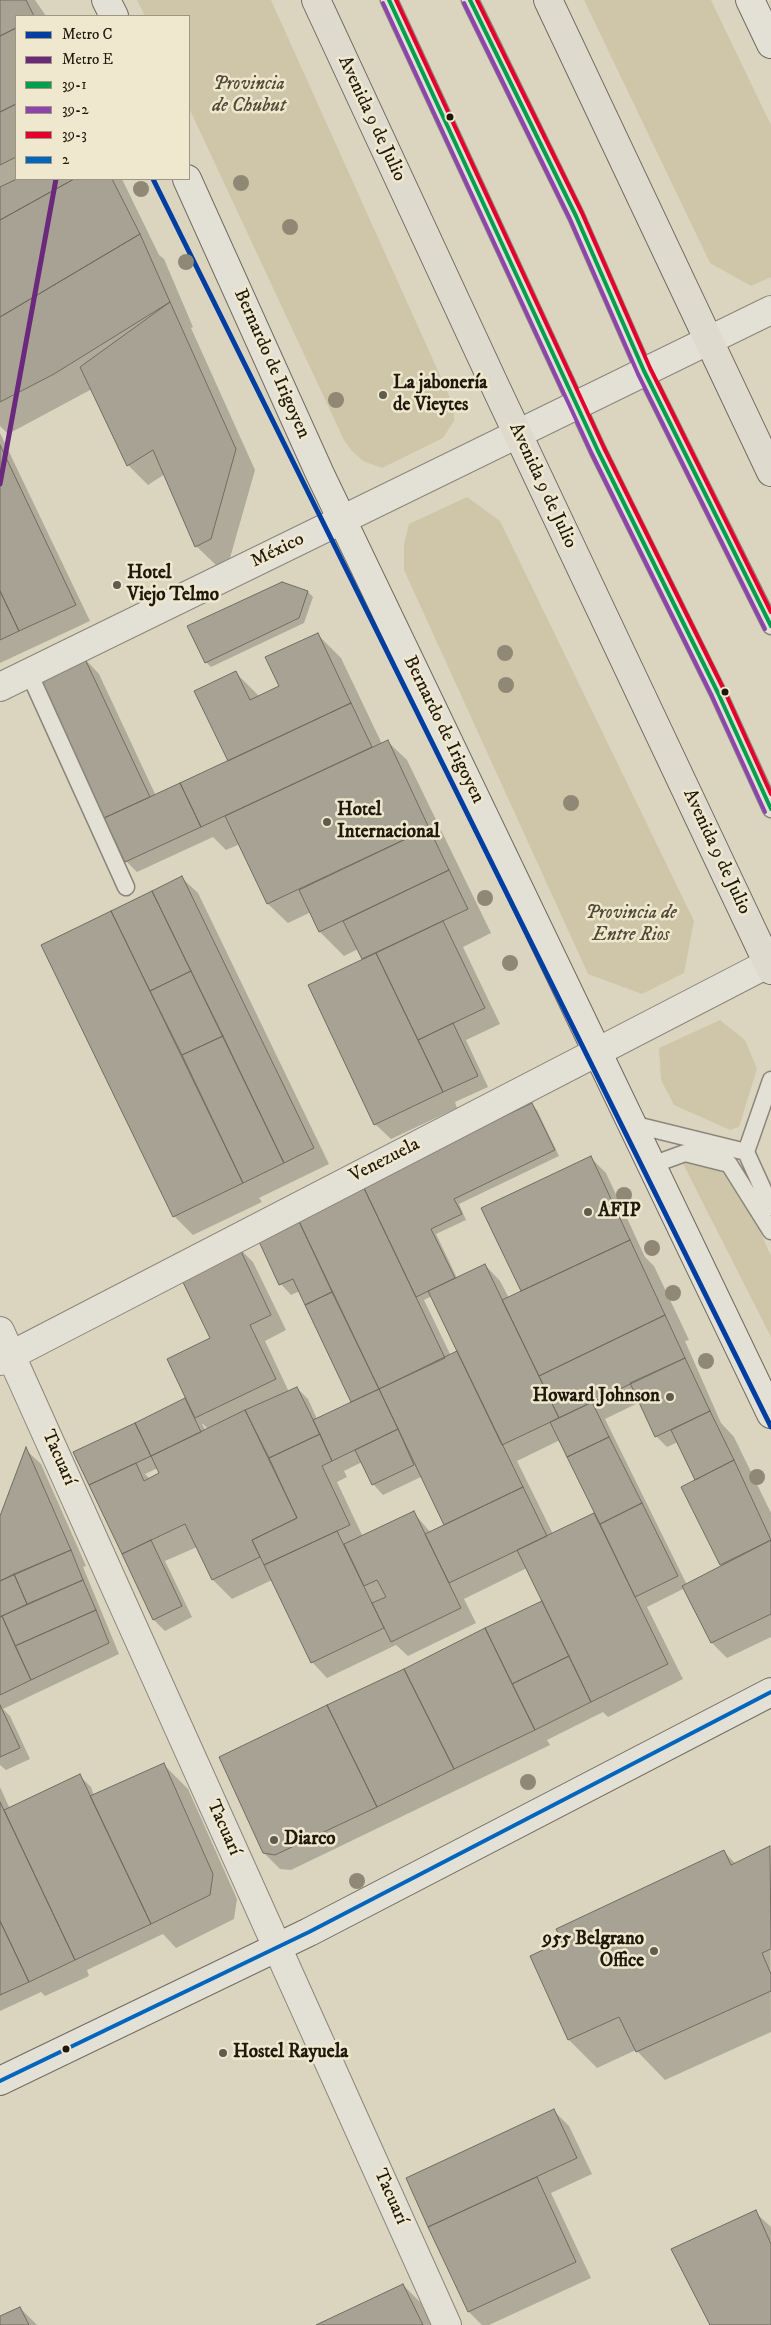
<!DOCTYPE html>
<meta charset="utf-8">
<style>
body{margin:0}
#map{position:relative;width:771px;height:2325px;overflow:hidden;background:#dbd5c0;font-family:"IM FELL DW Pica",serif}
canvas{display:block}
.legend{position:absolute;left:15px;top:15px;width:175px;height:165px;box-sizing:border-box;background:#efe8ce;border:1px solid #9d9581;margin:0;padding:6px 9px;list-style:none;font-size:15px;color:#21180d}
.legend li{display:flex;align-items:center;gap:10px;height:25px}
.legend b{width:25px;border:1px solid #9d9581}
</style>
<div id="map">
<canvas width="771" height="2325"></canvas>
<ul class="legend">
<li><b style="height:6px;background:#003ea1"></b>Metro C</li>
<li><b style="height:6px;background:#6b297e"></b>Metro E</li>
<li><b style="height:6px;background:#029f4e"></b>39-1</li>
<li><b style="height:6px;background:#8e44ad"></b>39-2</li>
<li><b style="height:6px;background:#e4002b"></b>39-3</li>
<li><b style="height:6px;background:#0065bd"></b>2</li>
</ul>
</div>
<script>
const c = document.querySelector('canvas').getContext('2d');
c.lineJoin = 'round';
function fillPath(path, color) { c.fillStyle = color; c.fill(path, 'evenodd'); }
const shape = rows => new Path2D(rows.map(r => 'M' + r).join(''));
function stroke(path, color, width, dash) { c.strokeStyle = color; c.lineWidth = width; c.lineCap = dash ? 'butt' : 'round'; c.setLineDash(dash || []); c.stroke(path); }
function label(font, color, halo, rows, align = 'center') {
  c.font = font + ' "IM FELL DW Pica",serif'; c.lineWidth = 5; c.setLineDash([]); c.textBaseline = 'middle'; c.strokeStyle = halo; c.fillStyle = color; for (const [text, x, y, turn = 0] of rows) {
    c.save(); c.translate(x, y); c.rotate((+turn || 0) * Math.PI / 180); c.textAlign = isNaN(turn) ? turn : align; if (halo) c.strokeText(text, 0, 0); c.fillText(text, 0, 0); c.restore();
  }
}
fillPath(shape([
 [137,0,271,0,448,393,454,409,454,421,443,438,382,468,363,461,352,451,344,440,189,108,189,16,145,16],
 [584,0,711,0,771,125,771,277,751,286,710,263],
 [467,497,500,521,694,921,684,973,642,994,588,974,404,570,404,544,409,524],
 [720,1020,745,1040,757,1069,739,1127,730,1130,674,1105,661,1080,659,1048],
 [676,1150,719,1164,739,1183,771,1256,771,1337]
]), '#cfc6aa');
fillPath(shape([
 [0,0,35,0,46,16,35,16,32,13,31,16,16,16,16,179,122,179,159,255,164,259,193,327,191,328,255,470,230,558,216,565,196,546,165,474,148,485,128,465,92,389,8,434,0,426],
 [0,433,90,621,0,663],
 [308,592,313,597,304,623,211,667,206,662],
 [317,634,341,658,382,744,387,741,407,760,491,933,463,947,500,1024,466,1040,488,1087,455,1102,457,1108,391,1139,375,1124,363,960,358,949,344,956,320,932,311,912,288,923,268,904,240,844,226,850,213,837,137,872,126,861,84,658,99,674,156,796,229,761,236,673,260,697,281,687],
 [182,878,198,893,329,1164,259,1198,262,1202,193,1235,174,1216,42,945],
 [531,1104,537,1110,559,1156,459,1204,466,1220,436,1234,457,1278,485,1265,500,1281,509,1298,523,1292,522,1290,591,1158,606,1173,645,1257,654,1266,689,1340,685,1341,721,1423,734,1437,771,1513,771,1637,727,1658,712,1643,685,1588,647,1607,683,1679,608,1717,603,1712,547,1740,550,1745,291,1870,280,1869,264,1853,546,1606,527,1568,464,1599,476,1623,408,1656,396,1645,327,1678,312,1662,272,1580,232,1599,213,1580,197,1547,165,1561,192,1617,165,1631,154,1620,74,1453,185,1400,189,1404,211,1339,238,1247,253,1262,286,1330,265,1341,289,1392,297,1388,308,1399,317,1419,353,1403,300,1291,291,1295,281,1284,257,1235],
 [432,1296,459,1352,451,1356,424,1300],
 [640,1402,656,1436,667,1447,678,1442,697,1481,723,1566,687,1585,605,1419],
 [202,1424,203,1424,208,1429,206,1431],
 [560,1440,596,1513,553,1534,517,1461],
 [362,1462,373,1484,383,1495,423,1476,446,1526,431,1533,413,1512,363,1537,337,1482,347,1477,344,1471],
 [158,1468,161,1474,150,1479,145,1474],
 [26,1450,41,1464,86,1566,83,1567,119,1654,3,1709,10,1716,30,1759,6,1770,0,1765,0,1519],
 [164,1765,188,1789,237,1899,234,1919,176,1948,163,1934,87,1970,89,1976,45,1996,41,1992,0,2011,0,1787,10,1809,80,1776,91,1787,94,1795],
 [770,1847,771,2032,665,2080,636,2050,597,2068,569,2040,564,1942,723,1851,736,1864],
 [554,2111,569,2126,592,2174,551,2193,591,2278,489,2325,482,2325,469,2312,407,2178],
 [755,2212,771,2227,771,2325,711,2325],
 [403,2285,422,2304,432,2325,319,2325],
 [20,2308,37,2325,0,2325,0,2317]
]), '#0003');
const building = shape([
 [0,0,26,0,34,16,16,16,16,28,0,36,0,0],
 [16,28,16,104,0,112,0,36,16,28],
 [16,104,16,157,0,165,0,112,16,104],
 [17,179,74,179,0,220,0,187,17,179],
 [74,179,112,179,140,234,0,317,0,220,74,179],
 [140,234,170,302,54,374,0,402,0,317,140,234],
 [170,302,236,449,211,539,195,547,153,450,127,466,80,367,170,302],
 [0,445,76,605,19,631,0,591,0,445],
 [282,582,308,591,299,618,205,663,187,626,282,582],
 [0,591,19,631,0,640,0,591],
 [318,633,351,703,228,761,194,691,236,671,250,700,279,686,265,657,318,633],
 [84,657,150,797,104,818,38,678,84,657],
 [351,703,372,747,201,827,180,783,351,703],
 [388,740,429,828,267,904,225,816,388,740],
 [180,783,201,827,125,862,104,818,180,783],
 [429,828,449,870,319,932,299,890,429,828],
 [449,870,468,909,362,959,343,921,449,870],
 [182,876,314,1148,284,1163,152,891,182,876],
 [152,891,191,971,150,991,111,911,152,891],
 [111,911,243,1183,173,1217,41,945,111,911],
 [443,921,485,1008,418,1040,376,953,443,921],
 [376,953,443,1092,374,1125,308,985,376,953],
 [191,971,223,1036,182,1055,150,991,191,971],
 [453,1023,478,1076,443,1092,418,1040,453,1023],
 [223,1036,284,1163,243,1183,182,1055,223,1036],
 [532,1103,555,1150,454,1199,462,1214,431,1229,455,1278,416,1297,362,1184,532,1103],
 [591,1156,630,1240,521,1291,481,1208,591,1156],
 [362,1184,445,1358,379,1389,296,1215,362,1184],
 [296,1215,332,1292,305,1305,293,1279,279,1285,256,1235,296,1215],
 [630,1240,665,1315,539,1376,502,1300,630,1240],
 [238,1245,271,1315,250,1325,276,1379,195,1418,167,1359,210,1338,179,1274,238,1245],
 [485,1264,559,1418,502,1445,428,1291,485,1264],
 [332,1292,379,1389,351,1402,305,1305,332,1292],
 [665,1315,685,1358,559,1418,539,1376,665,1315],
 [457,1351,523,1487,444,1525,379,1389,457,1351],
 [685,1358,710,1411,655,1437,630,1383,685,1358],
 [297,1387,320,1434,269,1458,245,1410,297,1387],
 [379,1389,398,1429,332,1461,313,1420,379,1389],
 [185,1398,201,1432,151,1456,135,1423,185,1398],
 [592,1402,609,1437,567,1457,550,1422,592,1402],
 [245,1410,297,1518,252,1540,260,1557,212,1580,185,1524,122,1554,89,1485,136,1463,144,1481,159,1473,151,1456,245,1410],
 [710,1411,734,1460,695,1480,671,1430,710,1411],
 [135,1423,151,1456,89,1485,73,1452,135,1423],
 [398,1429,414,1465,372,1485,355,1450,398,1429],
 [320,1434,332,1461,322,1466,350,1525,264,1565,252,1540,297,1518,269,1458,320,1434],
 [609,1437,642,1503,600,1524,567,1457,609,1437],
 [26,1447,71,1550,0,1581,0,1516,26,1447],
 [734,1460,771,1540,720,1565,681,1487,734,1460],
 [523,1487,547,1536,449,1583,425,1534,523,1487],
 [642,1503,678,1576,635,1597,600,1524,642,1503],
 [414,1511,461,1608,391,1642,372,1603,386,1597,377,1580,364,1586,344,1544,414,1511],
 [594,1513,668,1664,591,1702,517,1550,594,1513],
 [337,1531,384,1628,311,1663,264,1565,337,1531],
 [151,1540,182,1606,153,1620,122,1554,151,1540],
 [771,1540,771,1614,711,1643,682,1586,771,1540],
 [71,1550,83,1580,27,1604,14,1574,71,1550],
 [14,1574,27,1604,0,1617,0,1581,14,1574],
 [83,1580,96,1610,15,1646,2,1616,83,1580],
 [542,1601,569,1656,512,1684,485,1628,542,1601],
 [96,1610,109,1643,31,1680,15,1646,96,1610],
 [2,1616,31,1680,0,1695,0,1617,2,1616],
 [485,1628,535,1730,454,1769,404,1669,485,1628],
 [569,1656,591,1702,535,1730,512,1684,569,1656],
 [404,1669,454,1769,377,1807,327,1705,404,1669],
 [0,1705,20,1748,0,1757,0,1705],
 [327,1705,377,1807,275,1855,263,1853,219,1757,327,1705],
 [164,1763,213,1874,210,1895,151,1924,90,1796,164,1763],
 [80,1774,151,1924,75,1960,4,1810,80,1774],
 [0,1802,75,1960,29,1982,0,1921,0,1802],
 [770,1846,771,1949,762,1953,771,1974,771,1991,636,2052,619,2017,568,2040,530,1956,562,1941,556,1929,724,1850,731,1865,770,1846],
 [0,1921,29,1982,0,1995,0,1921],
 [554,2109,577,2158,428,2227,406,2178,554,2109],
 [537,2177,576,2262,468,2312,428,2227,537,2177],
 [756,2210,771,2244,771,2325,710,2325,671,2249,756,2210],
 [403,2284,423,2325,316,2325,403,2284],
 [20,2307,29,2325,0,2325,0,2316,20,2307]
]);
fillPath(building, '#a7a294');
stroke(building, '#716c61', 1);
const lane = shape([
 [389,0,598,451,718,693,771,809],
 [470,0,576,216,644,371,771,626],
 [29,673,126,887],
 [771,1080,746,1152,771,1207],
 [632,1124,746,1152],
 [652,1165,685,1153,729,1164,771,1231]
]);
const street = shape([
 [0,687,771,310],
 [0,1331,447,2325],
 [0,1361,771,962]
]);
const secondary = shape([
 [106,0,114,16],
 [750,0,771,44],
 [187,179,320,474,771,1414],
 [0,2081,309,1932,771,1692]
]);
const highway = shape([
 [316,0,496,388,771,970],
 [548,0,771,472]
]);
stroke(lane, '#8b867a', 19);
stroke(street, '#8b867a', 30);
stroke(secondary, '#716c61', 30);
stroke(highway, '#716c61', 30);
stroke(lane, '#e3e0d5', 16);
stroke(street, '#e3e0d5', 28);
stroke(secondary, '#e3e0d5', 28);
stroke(highway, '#dedbce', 28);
stroke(shape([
 [389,0,598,451,718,693,771,809],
 [470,0,576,216,644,371,771,626]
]), '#029f4e', 4);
stroke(shape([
 [383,3,592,454,712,696,765,812],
 [464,3,570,219,638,374,765,629]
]), '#8e44ad', 4);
stroke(shape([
 [396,0,604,448,724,690,771,794],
 [477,0,582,213,650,368,771,612]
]), '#e4002b', 4);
stroke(shape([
 [0,2081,309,1932,771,1692]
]), '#0065bd', 4);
stroke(shape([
 [153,179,771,1427]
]), '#003ea1', 5);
stroke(shape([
 [0,484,56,179]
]), '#6b297e', 5);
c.fillStyle = '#908875';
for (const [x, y] of [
 [241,183],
 [141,189],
 [290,227],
 [186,262],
 [336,400],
 [505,653],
 [506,685],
 [571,803],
 [485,898],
 [510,963],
 [624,1195],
 [652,1248],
 [673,1293],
 [706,1361],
 [757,1477],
 [528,1782],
 [357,1881]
]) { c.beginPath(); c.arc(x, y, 8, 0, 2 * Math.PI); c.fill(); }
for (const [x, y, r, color] of [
 [450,117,4.5,"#21180d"],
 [383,395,5,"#625a4c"],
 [117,585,5,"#625a4c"],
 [725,692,4.5,"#21180d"],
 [327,822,5,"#625a4c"],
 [588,1212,5,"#625a4c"],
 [670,1397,5,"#625a4c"],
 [274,1840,5,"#625a4c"],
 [654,1951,5,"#625a4c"],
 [66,2049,4.5,"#21180d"],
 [223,2053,5,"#625a4c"]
]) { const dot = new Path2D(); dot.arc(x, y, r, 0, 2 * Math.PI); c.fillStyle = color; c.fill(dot); stroke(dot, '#efe8ce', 2); }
label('italic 19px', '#524937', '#efe8ce', [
 ["Provincia",249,85],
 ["de Chubut",249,107],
 ["Provincia de",631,914],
 ["Entre Rios",631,936]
]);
label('19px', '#21180d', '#efe8ce', [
 ["Avenida 9 de Julio",371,119,65],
 ["Bernardo de Irigoyen",271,364,66],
 ["Avenida 9 de Julio",542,486,65],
 ["México",278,551,-26],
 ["Bernardo de Irigoyen",443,730,64],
 ["Avenida 9 de Julio",716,852,65],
 ["Venezuela",385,1161,-27],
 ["Tacuarí",58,1458,66],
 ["Tacuarí",223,1828,66],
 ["Tacuarí",390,2197,66]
]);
label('bold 19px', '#21180d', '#efe8ce', [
 ["La jabonería",393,384],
 ["de Vieytes",393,406],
 ["Hotel",127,574],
 ["Viejo Telmo",127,596],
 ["Hotel",337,811],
 ["Internacional",337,833],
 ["AFIP",598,1212],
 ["Howard Johnson",660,1397,"right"],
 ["Diarco",284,1840],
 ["955 Belgrano",644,1940,"right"],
 ["Office",644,1962,"right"],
 ["Hostel Rayuela",233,2053]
], 'left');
</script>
